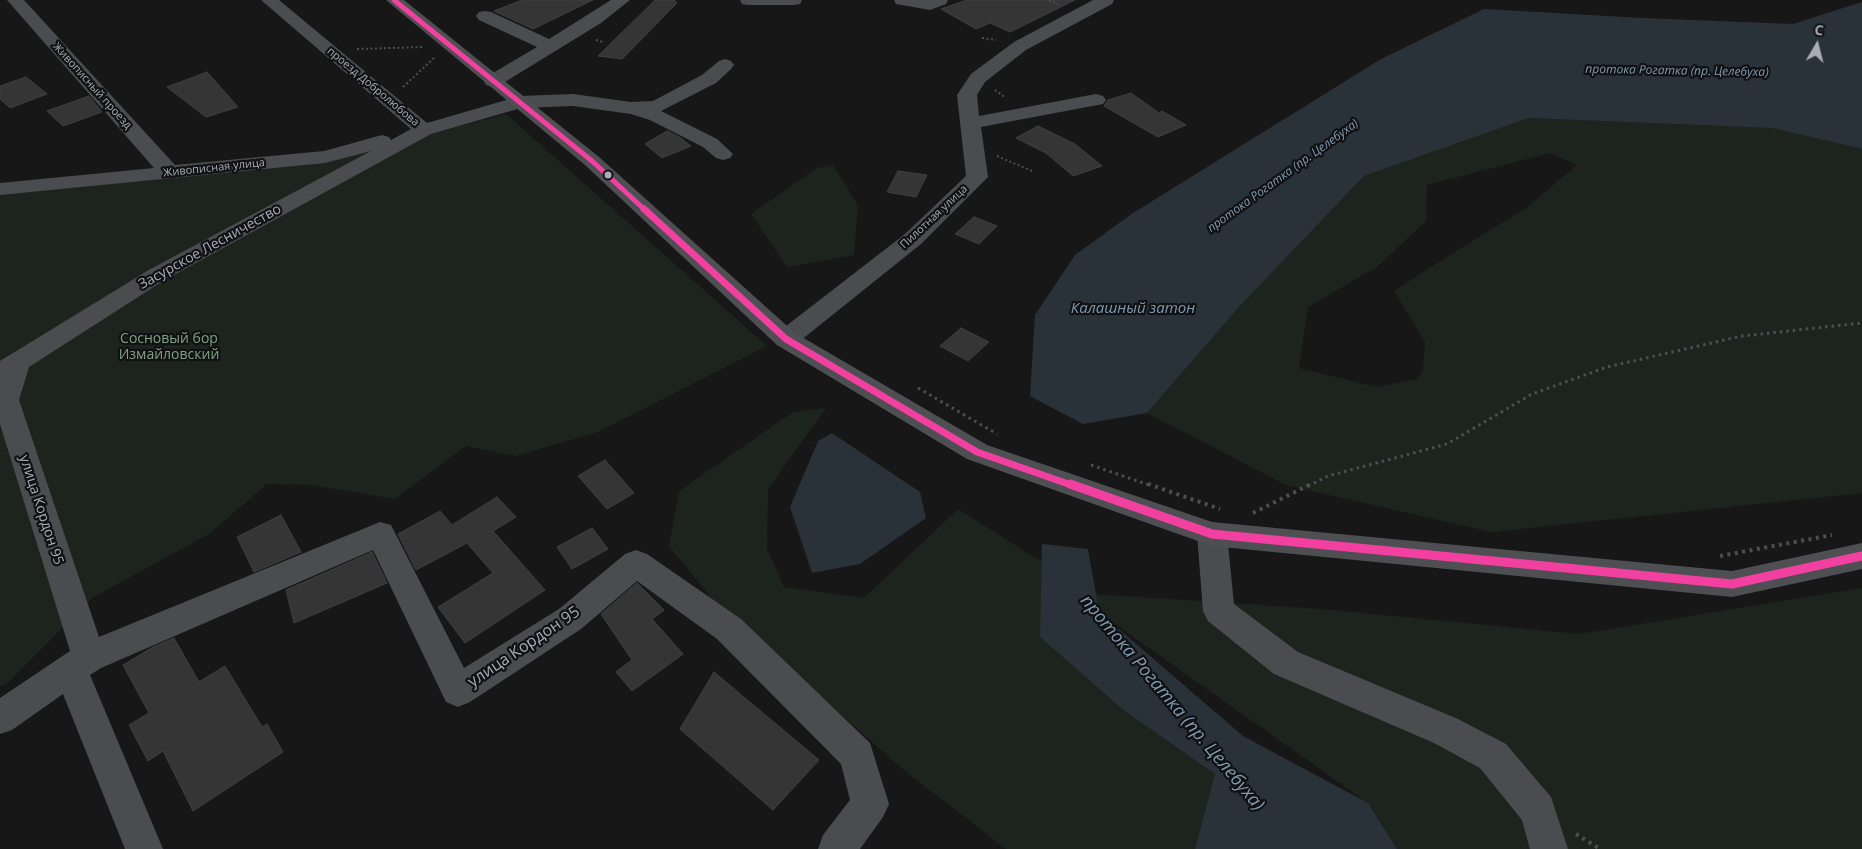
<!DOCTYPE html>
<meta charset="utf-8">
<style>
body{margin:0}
#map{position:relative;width:1862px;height:849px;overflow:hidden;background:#171717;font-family:"Open Sans",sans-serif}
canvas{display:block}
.north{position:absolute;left:1792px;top:20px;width:50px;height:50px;-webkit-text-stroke:4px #111113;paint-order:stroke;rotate:8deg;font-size:14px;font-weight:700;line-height:20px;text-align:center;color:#a8adb8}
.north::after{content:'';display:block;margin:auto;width:18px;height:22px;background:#a8adb8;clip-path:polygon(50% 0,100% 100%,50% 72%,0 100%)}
</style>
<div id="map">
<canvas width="1862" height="849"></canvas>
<div class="north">С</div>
</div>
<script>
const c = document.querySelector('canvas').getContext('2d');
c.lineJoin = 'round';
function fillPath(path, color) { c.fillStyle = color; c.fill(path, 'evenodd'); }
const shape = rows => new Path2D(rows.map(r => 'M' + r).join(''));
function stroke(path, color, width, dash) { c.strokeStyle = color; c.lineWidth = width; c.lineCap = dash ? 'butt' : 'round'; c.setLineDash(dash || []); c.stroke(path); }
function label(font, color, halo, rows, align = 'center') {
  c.font = font + ' "Open Sans",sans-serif'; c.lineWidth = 4.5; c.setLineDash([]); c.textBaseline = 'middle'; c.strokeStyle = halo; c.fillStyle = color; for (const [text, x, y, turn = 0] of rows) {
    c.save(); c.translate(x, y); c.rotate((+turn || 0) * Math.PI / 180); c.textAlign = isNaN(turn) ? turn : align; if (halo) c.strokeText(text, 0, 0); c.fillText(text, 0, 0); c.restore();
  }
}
fillPath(shape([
 [506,114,767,346,598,432,516,456,466,446,395,499,311,485,267,484,209,534,92,598,7,684,0,686,0,194,328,161],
 [1529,118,1772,128,1862,149,1862,493,1491,532,1286,485,1147,413,1239,307,1364,176],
 [1550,153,1577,165,1525,209,1453,253,1394,291,1425,342,1423,371,1417,379,1376,387,1299,368,1308,307,1377,267,1426,221,1427,185],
 [833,165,858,205,854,255,787,267,751,214,817,168],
 [826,408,768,489,767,549,784,587,864,598,958,509,1093,594,1321,609,1579,634,1862,588,1862,849,1397,849,1368,803,1098,612,1040,637,1122,709,1216,774,1195,849,1006,849,900,767,713,600,669,546,679,491,793,412]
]), '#1d241e');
fillPath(shape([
 [1862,2,1862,149,1772,128,1529,118,1364,176,1239,307,1147,413,1083,424,1030,396,1035,315,1075,255,1133,213,1381,59,1484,9,1642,18,1793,24],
 [832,433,920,492,926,518,860,564,812,573,790,507,818,441],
 [1042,544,1088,549,1099,612,1243,736,1368,803,1397,849,1195,849,1215,774,1122,709,1040,637]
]), '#2a3239');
const building = shape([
 [522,0,593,0,533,29,494,11,522,0],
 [655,0,674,0,677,3,622,59,598,56,655,0],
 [967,0,1075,0,1010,32,990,23,976,29,941,9,967,0],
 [207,72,238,107,206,117,167,87,207,72],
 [26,77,47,94,10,108,0,99,0,86,26,77],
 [1131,93,1159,113,1162,111,1186,125,1158,137,1104,106,1108,100,1131,93],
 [89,96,102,112,63,126,47,111,89,96],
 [1038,126,1075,144,1102,166,1073,176,1046,153,1016,138,1038,126],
 [667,131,681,138,691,146,662,158,645,144,667,131],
 [898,171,927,175,916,197,887,192,898,171],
 [974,217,997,226,979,244,955,234,974,217],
 [961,328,989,342,968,361,940,346,961,328],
 [605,460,634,493,607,509,578,476,605,460],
 [497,497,516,517,493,531,545,590,465,643,438,607,493,573,467,543,416,570,398,534,440,511,452,525,497,497],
 [281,515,301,552,254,572,237,537,281,515],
 [592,528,608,549,572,569,557,547,592,528],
 [372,552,387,583,294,623,286,590,372,552],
 [637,583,664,610,652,619,683,654,632,691,616,672,632,660,601,614,637,583],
 [174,638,199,682,225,666,262,727,267,724,283,752,193,811,163,751,148,761,129,725,149,713,123,665,153,647,174,638],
 [714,672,819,760,773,810,680,729,714,672]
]);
fillPath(building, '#353536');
stroke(building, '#3f4043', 1);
stroke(shape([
 [1049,0,1059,5],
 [982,38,996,40],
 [596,40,603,42],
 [357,49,423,47],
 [403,87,435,57],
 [995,90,1006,98],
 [997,156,1032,171]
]), '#4d4e52', 2, [2, 2.5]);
stroke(shape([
 [918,388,997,434],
 [1091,465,1152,486],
 [1308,486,1328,476,1447,444,1532,394,1607,367,1742,336,1862,323]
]), '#4d4e52', 3, [2.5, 4]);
stroke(shape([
 [1148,484,1220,509],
 [1253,513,1311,484],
 [1720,556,1832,535],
 [1576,834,1600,849]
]), '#4d4e52', 4, [3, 4.5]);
fillPath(shape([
 [7,0,24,0,175,165,324,151,382,135,389,137,391,140,411,129,261,0,279,0,427,123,520,96,573,94,631,102,653,101,702,75,719,61,725,59,731,61,734,65,731,69,716,83,661,111,717,139,733,154,730,158,723,160,716,158,703,147,650,120,631,114,573,106,521,108,431,134,163,281,29,367,19,400,99,637,380,522,391,525,464,668,559,609,625,554,636,550,647,554,741,619,870,743,889,804,883,817,860,849,818,849,823,835,850,800,841,764,717,639,637,581,581,629,470,702,458,707,446,702,373,550,101,668,90,675,163,849,125,849,63,694,12,730,0,734,0,698,70,651,0,424,0,361,147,271,371,151,325,163,0,195,0,183,154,168,7,0],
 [611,0,630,0,601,23,500,85,493,87,486,85,484,81,486,77,537,47,479,20,476,16,479,12,485,11,491,12,549,39,611,0],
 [740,0,802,0,800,4,794,5,748,5,742,4,740,0],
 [894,0,948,0,946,4,930,10,896,4,894,0],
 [1093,0,1114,0,1112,4,1026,50,985,82,977,95,979,116,1096,94,1103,96,1106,100,1103,104,981,127,988,177,921,244,795,345,786,348,777,345,773,339,777,333,905,234,966,176,957,95,971,74,1014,42,1093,0],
 [1212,522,1223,525,1227,534,1234,604,1298,652,1458,719,1506,744,1551,797,1568,849,1530,849,1522,820,1480,768,1434,743,1274,674,1208,621,1203,611,1197,534,1201,525,1212,522]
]), '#4b4c50');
fillPath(shape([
 [386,0,404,0,599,157,795,333,987,445,1212,522,1732,571,1862,543,1862,569,1732,597,1212,546,967,459,777,345,585,165,386,0]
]), '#4d4f52');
stroke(shape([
 [394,0,592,161,645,210]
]), '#f240a1', 5);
stroke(shape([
 [644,209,786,339,977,452,1074,486]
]), '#f240a1', 7);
stroke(shape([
 [1070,484,1212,534,1732,584,1862,556]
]), '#f240a1', 9);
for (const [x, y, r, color] of [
 [608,175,4.5,"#a8adb8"]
]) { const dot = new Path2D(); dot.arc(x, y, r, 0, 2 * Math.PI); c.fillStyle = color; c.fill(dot); stroke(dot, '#111113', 2); }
label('11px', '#a8adb8', '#111113', [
 ["Живописный проезд",92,86,48],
 ["проезд Добролюбова",373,87,40],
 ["Живописная улица",214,168,-6],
 ["Пилотная улица",934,217,-43]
]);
label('italic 12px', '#7f9bb3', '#111113', [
 ["протока Рогатка (пр. Целебуха)",1677,71,1],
 ["протока Рогатка (пр. Целебуха)",1283,176,-36]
]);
label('14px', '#a8adb8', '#111113', [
 ["Засурское Лесничество",210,247,-29],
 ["улица Кордон 95",41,510,72]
]);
label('14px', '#7fa381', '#111113', [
 ["Сосновый бор",169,339],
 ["Измайловский",169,355]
]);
label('italic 15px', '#7f9bb3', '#111113', [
 ["Калашный затон",1133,309]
]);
label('16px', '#a8adb8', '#111113', [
 ["улица Кордон 95",524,647,-34]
]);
label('italic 18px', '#7f9bb3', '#111113', [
 ["протока Рогатка (пр. Целебуха)",1172,703,50]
]);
</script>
